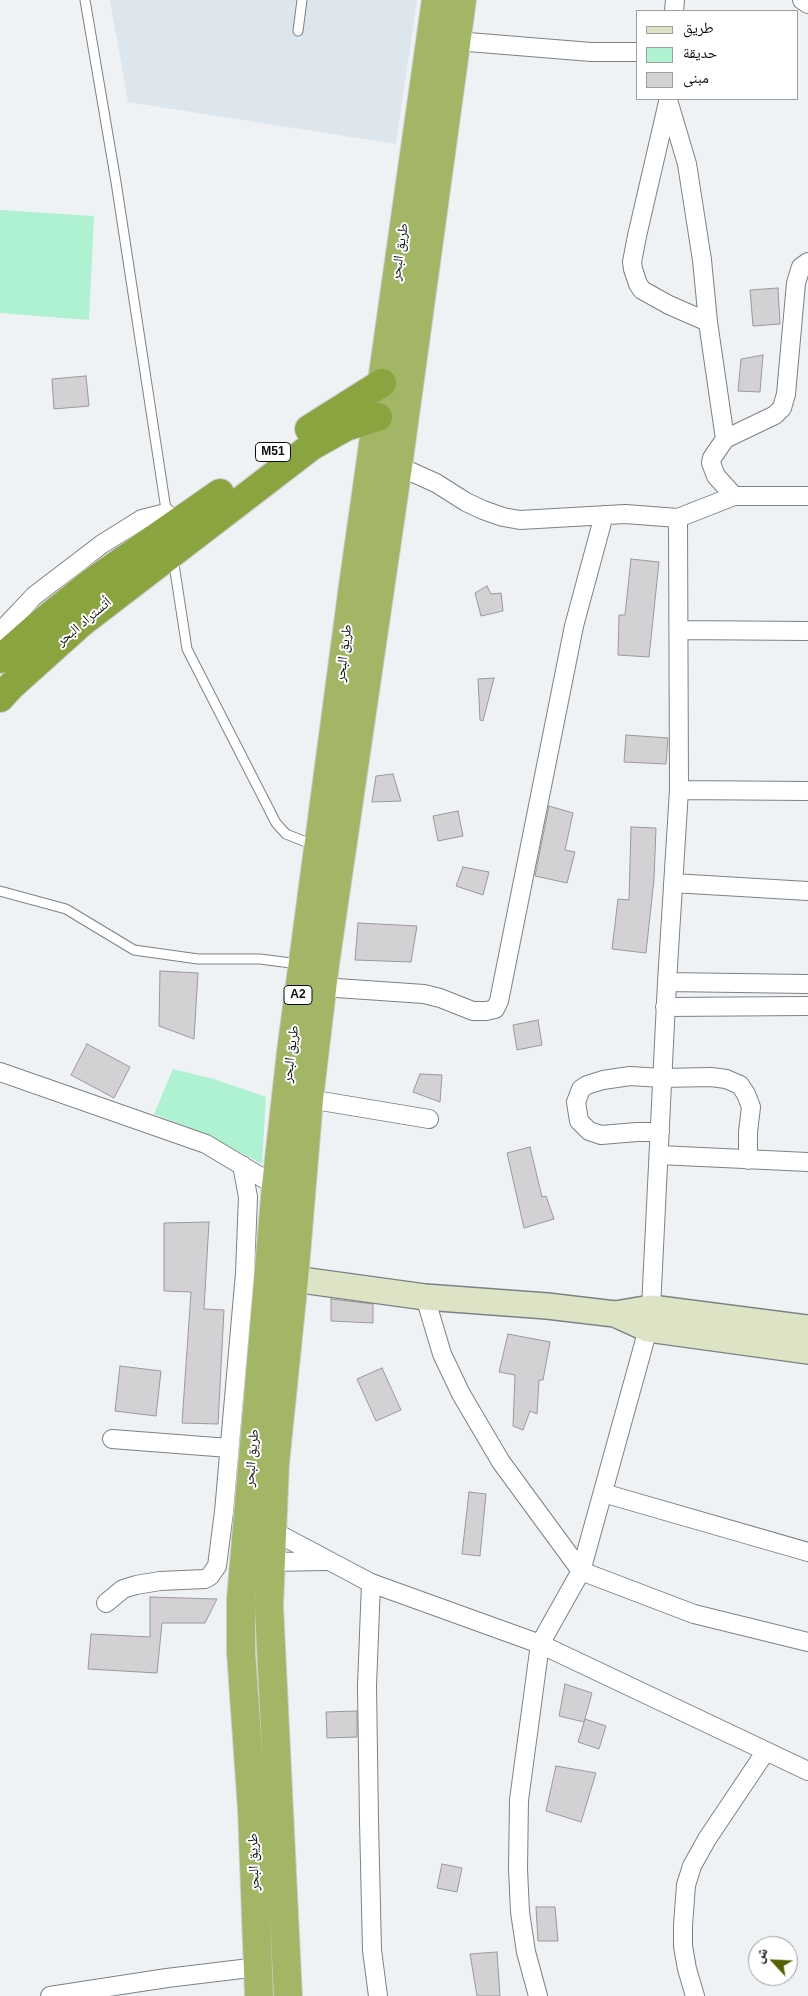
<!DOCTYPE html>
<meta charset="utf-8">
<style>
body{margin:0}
#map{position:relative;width:808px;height:1996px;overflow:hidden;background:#eff2f4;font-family:Arial,"Noto Naskh Arabic",sans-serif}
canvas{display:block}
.legend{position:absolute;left:636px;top:10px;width:162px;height:90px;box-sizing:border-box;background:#fff;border:1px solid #9d9e9e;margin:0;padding:6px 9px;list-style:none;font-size:15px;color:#0b0c0d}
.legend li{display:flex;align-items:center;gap:10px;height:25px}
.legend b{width:25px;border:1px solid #9d9e9e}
.north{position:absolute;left:748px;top:1936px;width:50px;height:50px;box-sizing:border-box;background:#fff;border:1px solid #9d9e9e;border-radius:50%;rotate:295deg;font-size:14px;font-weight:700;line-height:20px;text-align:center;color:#0b0c0d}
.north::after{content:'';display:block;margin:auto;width:18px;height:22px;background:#556100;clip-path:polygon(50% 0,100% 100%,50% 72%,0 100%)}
</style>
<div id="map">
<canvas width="808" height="1996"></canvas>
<ul class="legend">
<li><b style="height:6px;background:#dce4c5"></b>طريق</li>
<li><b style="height:14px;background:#aef2d2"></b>حديقة</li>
<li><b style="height:14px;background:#d3d1d4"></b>مبنى</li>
</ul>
<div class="north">ش</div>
</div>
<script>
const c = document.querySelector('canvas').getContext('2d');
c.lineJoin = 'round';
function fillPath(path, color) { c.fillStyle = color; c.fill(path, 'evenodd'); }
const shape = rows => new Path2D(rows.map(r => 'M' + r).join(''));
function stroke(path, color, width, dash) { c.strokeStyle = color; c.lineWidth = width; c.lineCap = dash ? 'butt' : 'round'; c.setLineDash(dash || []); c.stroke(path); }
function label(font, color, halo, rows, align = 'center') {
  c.font = font + ' Arial,"Noto Naskh Arabic",sans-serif'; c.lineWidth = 4; c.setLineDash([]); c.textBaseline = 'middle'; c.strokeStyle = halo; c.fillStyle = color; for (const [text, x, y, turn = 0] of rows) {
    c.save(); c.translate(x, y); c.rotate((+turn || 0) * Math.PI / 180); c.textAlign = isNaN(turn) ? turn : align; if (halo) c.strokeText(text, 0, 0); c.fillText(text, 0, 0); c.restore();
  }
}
fillPath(shape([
 [110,0,417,0,396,144,128,102]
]), '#dde6ed');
fillPath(shape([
 [0,210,94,216,89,320,0,313],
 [173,1069,214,1079,266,1097,262,1164,211,1137,154,1114]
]), '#aef2d2');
const building = shape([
 [778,288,780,324,753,326,750,290,778,288],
 [763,355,760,392,738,391,741,359,763,355],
 [86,376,89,406,54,409,52,379,86,376],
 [631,559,659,562,649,657,618,655,619,615,625,615,631,559],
 [487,586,491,594,501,593,503,611,481,616,475,593,487,586],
 [494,678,483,721,480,720,478,679,494,678],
 [626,735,668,738,666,764,624,762,626,735],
 [393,774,401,801,372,802,376,776,393,774],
 [549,806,573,813,565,850,575,852,567,883,535,876,549,806],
 [458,811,463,836,438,841,433,816,458,811],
 [631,827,656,828,654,879,646,953,612,949,618,899,629,900,631,827],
 [463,867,489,872,483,895,456,886,463,867],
 [358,923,417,926,411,962,355,960,358,923],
 [160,971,198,973,194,1039,159,1026,160,971],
 [538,1020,542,1045,517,1050,513,1025,538,1020],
 [87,1044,130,1067,114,1098,71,1075,87,1044],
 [420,1074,442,1075,440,1102,413,1092,420,1074],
 [530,1147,542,1197,546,1196,554,1219,524,1228,507,1153,530,1147],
 [209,1222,204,1309,224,1310,218,1424,182,1423,191,1292,164,1291,164,1223,209,1222],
 [331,1299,373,1304,373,1323,331,1321,331,1299],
 [508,1334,550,1342,543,1380,539,1380,537,1414,530,1411,523,1430,513,1426,515,1375,499,1372,508,1334],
 [120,1366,161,1371,156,1416,115,1411,120,1366],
 [382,1368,401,1410,376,1421,357,1379,382,1368],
 [469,1492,486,1494,480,1556,462,1554,469,1492],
 [150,1597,217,1599,205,1623,162,1623,157,1673,88,1669,91,1634,150,1637,150,1597],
 [565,1684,592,1693,584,1722,559,1716,565,1684],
 [357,1711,357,1737,327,1738,326,1712,357,1711],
 [585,1719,606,1726,599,1749,578,1742,585,1719],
 [556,1766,596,1773,581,1822,546,1811,556,1766],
 [442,1864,462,1868,457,1892,437,1888,442,1864],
 [536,1907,555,1907,558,1941,538,1941,536,1907],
 [497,1952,500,1996,477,1996,470,1954,497,1952]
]);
fillPath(building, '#d3d1d4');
stroke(building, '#9a989b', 1);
const service = shape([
 [85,0,116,182,167,516],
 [298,31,302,0],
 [173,558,187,649,276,823,286,834,316,846],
 [0,891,66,909,134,950,198,959,260,959,299,964]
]);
const minor = shape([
 [802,0,808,4],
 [674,11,675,0],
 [456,41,591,52,637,52],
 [668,100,687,164,702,260,708,322,725,439],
 [668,102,637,236,632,262,633,269,638,284,642,290,669,305,708,322],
 [398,466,436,483,466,502,483,510,503,517,520,520,625,514,678,518,734,496,808,496],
 [734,496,716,476,711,463,712,458,725,439,775,415,782,408,786,394,796,283,801,267,808,262],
 [679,630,808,631],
 [0,632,34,596,102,544,142,519,166,513],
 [679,790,808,791],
 [673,883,808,891],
 [667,982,808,984],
 [322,987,424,994,440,998,473,1011,486,1011,495,1009,499,1001,574,626,604,515],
 [665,1007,808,1006],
 [0,1072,206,1144,276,1186],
 [309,1099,429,1119],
 [660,1132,637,1132,601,1135,589,1131,579,1121,576,1102,581,1089,587,1085,603,1080,630,1076,662,1078,711,1077,726,1079,740,1085,746,1094,751,1107,748,1132,748,1160],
 [659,1155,808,1162],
 [425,1297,442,1354,461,1394,501,1462,581,1571,694,1614,808,1642],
 [112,1439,229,1448],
 [603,1493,808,1552],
 [271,1530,371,1583,540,1644,808,1771],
 [270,1562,326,1561],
 [371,1583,367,1686,369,1821,372,1950,378,1996],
 [106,1603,123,1589,136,1585,160,1581,205,1579,210,1576,217,1566,224,1512,245,1273,248,1197,242,1165],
 [50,1996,167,1978,258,1967],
 [538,1996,526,1952,520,1912,518,1869,519,1800,540,1644,581,1571,648,1329,651,1308,667,982,679,790,678,518],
 [695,1996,687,1969,683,1946,683,1925,686,1885,692,1866,707,1839,766,1751]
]);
const secondary = shape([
 [294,1279,425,1297,547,1306,615,1314,651,1308,808,1328],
 [615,1314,648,1329,808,1351]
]);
const trunk = shape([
 [259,1996,252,1810,241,1652,241,1599,276,1186,291,1052,353,586,436,0],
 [288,1996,269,1606,275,1463,294,1279,309,1099,325,964,398,466,462,0]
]);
const motorway = shape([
 [309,429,382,383],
 [0,659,40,624,92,582,220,493],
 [0,698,11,686,80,624,312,446,346,427,378,417]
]);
stroke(service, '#7e8184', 11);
stroke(minor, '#7e8184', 20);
stroke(secondary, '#7e8184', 28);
stroke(trunk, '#cececf', 30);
stroke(motorway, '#cececf', 30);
stroke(service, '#fff', 9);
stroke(minor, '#fff', 18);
stroke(secondary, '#dce4c5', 25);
stroke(trunk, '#a2b666', 28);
stroke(motorway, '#8aa43f', 28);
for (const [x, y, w] of [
 [273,452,35],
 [298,995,28]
]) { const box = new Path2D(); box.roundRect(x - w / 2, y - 9.5, w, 19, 4); c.fillStyle = '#fff'; c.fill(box); stroke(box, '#0b0c0d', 1); }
label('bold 12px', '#0b0c0d', null, [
 ["M51",273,452],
 ["A2",298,995]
]);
label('14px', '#0b0c0d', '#fff', [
 ["طريق البحر",400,252,-82],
 ["أتستراد البحر",84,622,-40],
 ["طريق البحر",344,653,-83],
 ["طريق البحر",291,1054,-83],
 ["طريق البحر",252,1458,-85],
 ["طريق البحر",254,1862,-92]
]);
</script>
